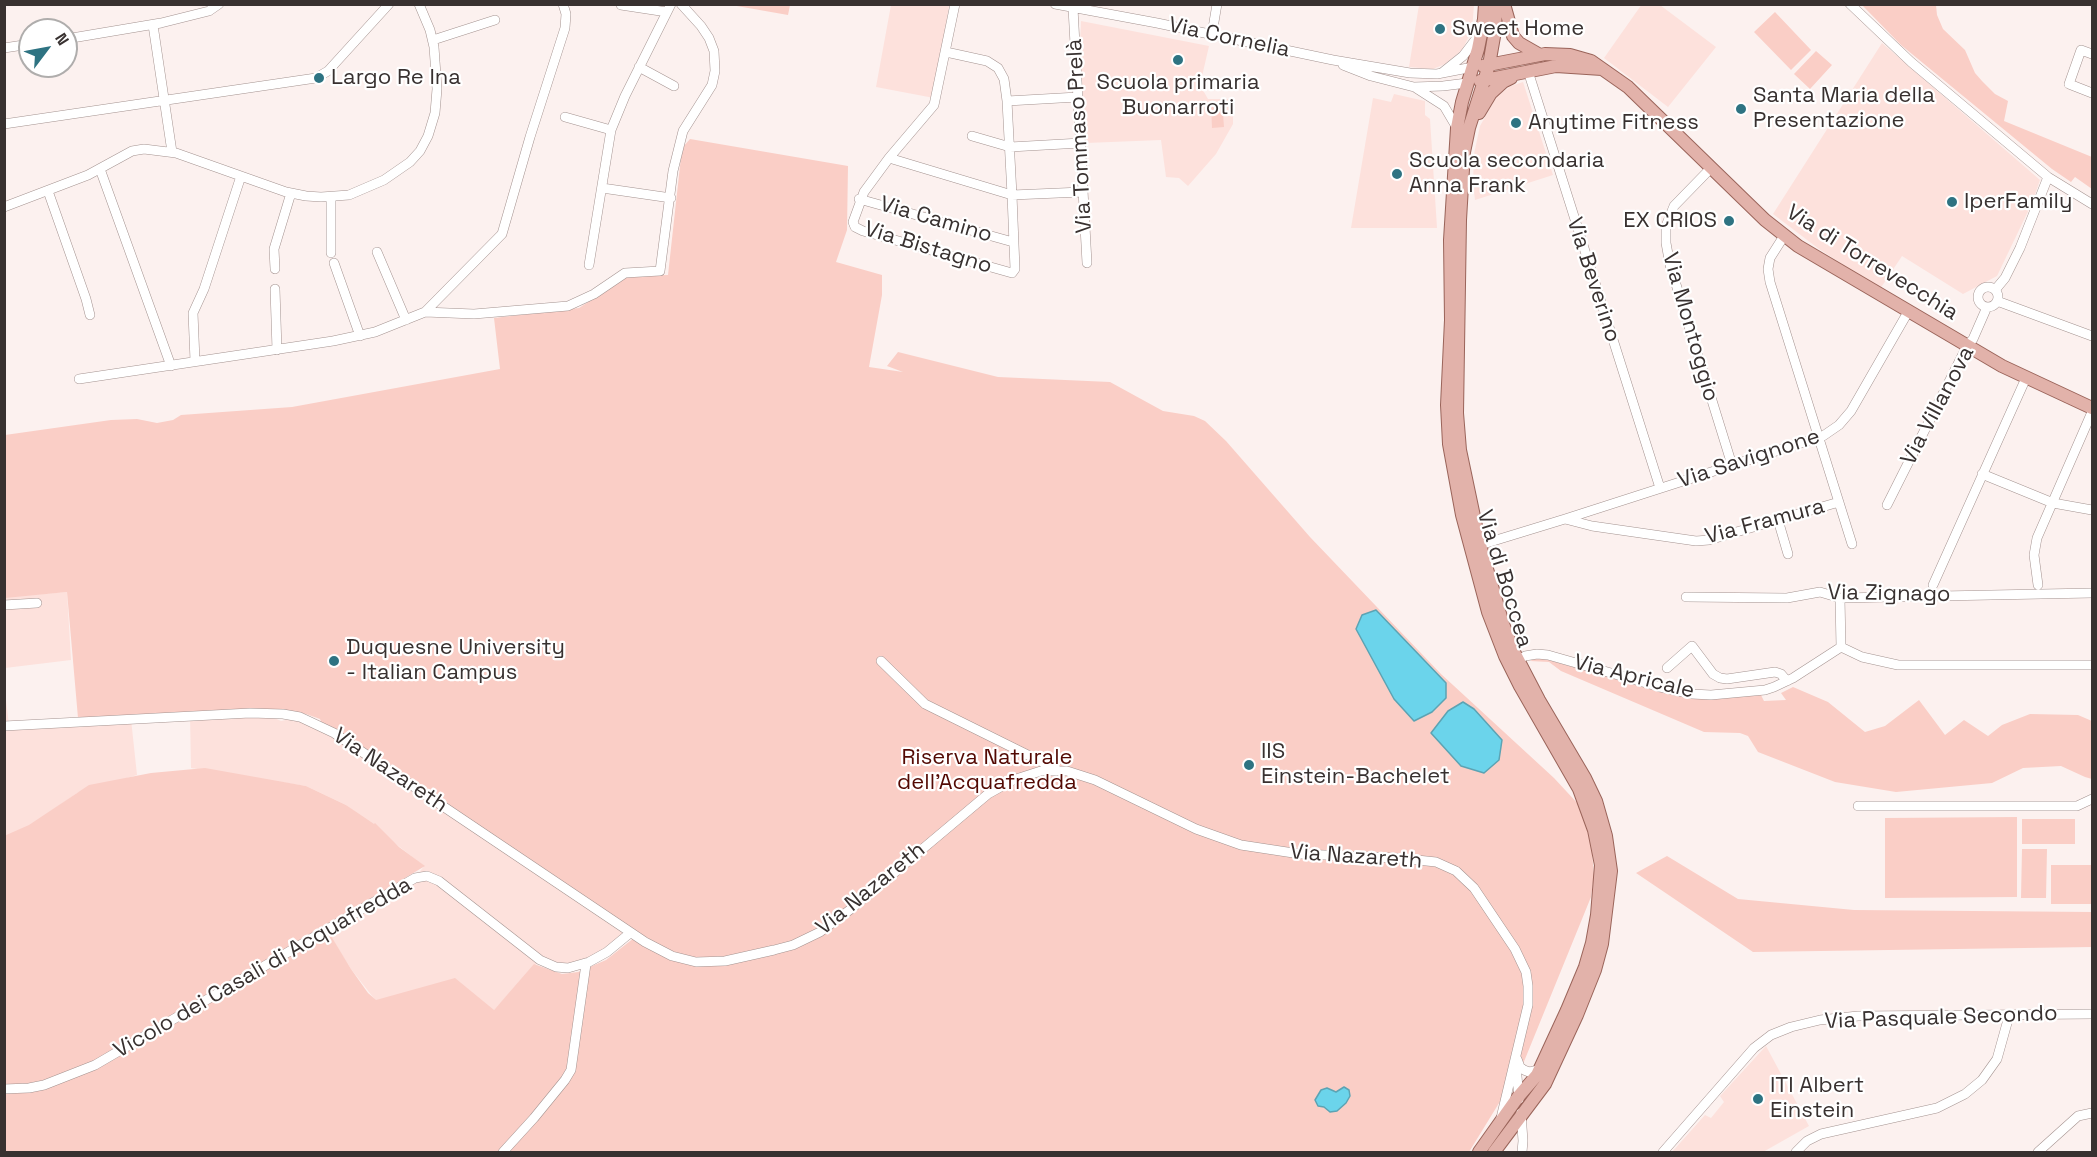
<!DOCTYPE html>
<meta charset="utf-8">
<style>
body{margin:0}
#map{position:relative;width:2097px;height:1157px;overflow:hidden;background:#fcf1ef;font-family:"Space Grotesk",sans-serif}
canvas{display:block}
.frame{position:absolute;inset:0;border:6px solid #383130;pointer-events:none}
.north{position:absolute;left:18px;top:18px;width:60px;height:60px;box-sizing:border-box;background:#fff;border:2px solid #afadac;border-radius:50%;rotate:58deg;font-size:16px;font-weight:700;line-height:24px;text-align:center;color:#383130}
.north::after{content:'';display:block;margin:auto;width:21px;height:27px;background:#2e7382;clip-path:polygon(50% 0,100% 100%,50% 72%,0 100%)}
</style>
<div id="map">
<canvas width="2097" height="1157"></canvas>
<div class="frame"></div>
<div class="north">N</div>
</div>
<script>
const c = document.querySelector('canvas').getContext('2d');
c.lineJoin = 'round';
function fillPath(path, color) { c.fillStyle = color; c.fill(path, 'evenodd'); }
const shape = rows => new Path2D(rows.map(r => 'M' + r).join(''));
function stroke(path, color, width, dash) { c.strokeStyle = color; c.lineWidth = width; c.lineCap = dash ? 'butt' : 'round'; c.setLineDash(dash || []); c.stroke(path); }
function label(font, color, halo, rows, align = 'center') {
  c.font = font + ' "Space Grotesk",sans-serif'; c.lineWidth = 4.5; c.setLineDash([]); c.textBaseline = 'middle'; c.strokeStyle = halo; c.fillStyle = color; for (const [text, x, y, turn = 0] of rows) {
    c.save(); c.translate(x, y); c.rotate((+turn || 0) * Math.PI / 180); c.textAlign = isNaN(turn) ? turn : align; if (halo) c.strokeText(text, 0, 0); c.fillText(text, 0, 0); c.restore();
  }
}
fillPath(shape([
 [943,4,949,6,934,98,876,87,891,5],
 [1642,4,1660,5,1716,47,1668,107,1604,58],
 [1419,5,1474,5,1472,30,1462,50,1445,64,1433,69,1409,67],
 [1081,21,1209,46,1200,85,1208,99,1233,99,1233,124,1216,154,1188,186,1179,178,1166,177,1161,140,1086,143,1080,47],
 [1882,43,2040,180,2032,203,1997,276,1963,294,1902,256,1880,289,1819,249,1773,214],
 [1523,82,1553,175,1475,200,1473,184,1474,154,1480,126,1497,96,1511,86],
 [1394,94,1425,101,1425,115,1430,119,1437,228,1351,228,1373,98,1391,102],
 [67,592,71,660,5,668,5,597],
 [4,684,9,725,131,719,137,775,77,793,5,844],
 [263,713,281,721,300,717,316,724,671,956,630,933,580,966,540,960,494,1010,376,1001,351,969,324,926,415,878,424,866,346,805,306,786,191,768,190,714],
 [1766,1046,1809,1126,1763,1152,1672,1152,1705,1115,1711,1118,1724,1102,1720,1096]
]), '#fde1dc');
fillPath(shape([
 [731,5,731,4,790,5,788,15],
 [1862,5,1936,5,1937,15,1943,29,1965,50,1975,73,1982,81,1995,94,2008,101,2004,121,2092,157,2092,189,2075,177,2071,182,2052,169,1901,45],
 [1775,12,1811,50,1791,70,1754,32],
 [1816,51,1832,65,1810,89,1794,74],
 [1222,102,1224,127,1212,128,1211,103],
 [690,139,848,166,847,230,836,262,882,275,882,295,869,367,903,372,887,366,898,352,998,377,1110,382,1163,411,1194,416,1205,421,1226,441,1310,537,1441,674,1554,778,1580,806,1591,842,1594,875,1591,897,1523,1064,1469,1152,5,1152,4,836,29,825,89,785,151,773,205,768,306,786,346,805,374,824,375,823,399,847,425,866,325,926,351,969,368,993,376,1000,455,978,494,1010,534,964,562,974,578,972,606,960,639,934,322,724,320,719,306,714,275,709,78,718,67,592,5,598,5,435,111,420,137,419,157,423,173,420,181,415,292,407,500,369,494,318,579,308,627,276,668,275,682,148],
 [1536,658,1542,658,1629,683,1702,699,1761,695,1764,701,1786,700,1781,693,1793,687,1828,702,1865,732,1885,726,1919,700,1945,735,1964,720,1988,736,2002,725,2030,714,2078,715,2092,721,2092,779,2085,777,2061,766,2023,768,1992,783,1896,792,1835,782,1758,752,1748,736,1740,733,1704,732,1561,671,1549,662,1530,661],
 [2017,817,2017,897,1885,898,1885,818],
 [2022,819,2075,819,2075,844,2022,844],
 [2022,849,2047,849,2046,898,2021,898],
 [1667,856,1738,899,1854,910,2092,912,2092,947,1753,952,1636,873],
 [2051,865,2092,865,2092,904,2051,904]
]), '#facec6');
const water = shape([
 [1376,610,1446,683,1446,698,1432,712,1414,721,1394,699,1356,629,1362,615,1376,610],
 [1463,702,1474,709,1502,740,1499,760,1484,773,1461,766,1431,733,1448,711,1463,702],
 [1344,1087,1349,1090,1350,1096,1346,1103,1337,1111,1330,1112,1324,1107,1318,1106,1315,1100,1321,1090,1327,1088,1336,1092,1344,1087]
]);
fillPath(water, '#6bd4eb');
stroke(water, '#5ca3b3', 1.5);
const minor = shape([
 [1055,4,1157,23,1333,60,1410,73,1437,74,1473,67],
 [1850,4,1911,62,2048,177,2092,204],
 [621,5,667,12],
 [1073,8,1087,263],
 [153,25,172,152],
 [1212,34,1217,4],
 [66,39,161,23,209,11,219,4],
 [433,40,495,20],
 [4,48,30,44],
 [946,52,987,61,998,68,1004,79,1007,101,1012,195,1015,269,1012,273,863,231,855,227,853,222,864,192,889,158,934,105,955,4],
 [2092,54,2081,50,2069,84,2092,93],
 [1343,65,1371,76,1414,87,1443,86,1467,83],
 [639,67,674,86],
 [1528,71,1660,488],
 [1443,72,1463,56,1479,35],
 [1416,88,1444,106,1457,128],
 [1007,101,1078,97],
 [565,117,611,130],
 [4,124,316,78,328,71,389,4],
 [972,136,1010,147,1081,143],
 [889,158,1012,195,1082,192],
 [1711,168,1674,206,1666,226,1666,243,1670,265,1732,465],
 [100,169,171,366],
 [602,188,671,198],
 [48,191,86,299,90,315],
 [331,197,331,253],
 [859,199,1013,242],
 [4,207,88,175,132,151,144,149,176,153,286,192,306,196,321,197,349,195,384,180,410,162,420,151,428,136,435,113,437,89,434,47,430,30,419,4],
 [1784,236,1770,258,1768,269,1770,282,1852,544],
 [377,252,406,320],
 [334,263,360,336],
 [589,265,611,130,625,96,671,4],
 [275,269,274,249,291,193],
 '1978 297a10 10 0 1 1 20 0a10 10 0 1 1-20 0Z',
 [275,289,277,350],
 [1995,290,2005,278,2020,248,2048,177],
 [1997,301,2092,336],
 [425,312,474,314,568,306,594,294,625,273,660,271,673,171,683,131,712,85,715,71,714,51,709,38,701,26,681,4],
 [195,361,193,313,204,289,241,176],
 [79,379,333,341,375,332,425,312,502,234,530,137,565,28,566,14,563,4],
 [1982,474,2053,503,2092,510],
 [1887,505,1967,346,1973,339,1987,307],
 [1565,519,1592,526,1696,541,1709,540,1839,502],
 [1778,520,1788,554],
 [1480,545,1565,519,1823,436,1839,425,1851,411,1908,312],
 [1933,585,2026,378],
 [2038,585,2034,555,2037,538,2092,412],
 [1686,597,1787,598,1820,592,1840,598,2092,593],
 [1840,598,1841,647],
 [4,605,37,603],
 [1841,647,1862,657,1898,665,2092,665],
 [881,661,925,704,1056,769],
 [1515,662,1525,656,1537,654,1548,655,1660,687,1692,694,1711,695,1765,690,1774,687,1793,678,1841,647],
 [1667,668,1692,646,1713,674,1720,678,1727,679,1775,672,1781,674,1787,681],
 [4,726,250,713,283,714,300,717,334,733,645,942,672,956,696,962,725,961,774,950,793,945,820,932,851,909,988,794,1013,780,1041,771,1067,771,1095,780,1196,829,1241,845,1300,854,1398,858,1436,862,1456,871,1474,888,1515,949,1526,972,1528,986,1528,1005,1501,1118],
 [1858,806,2077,806,2092,799],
 [1517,1059,1520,1067,1524,1070,1529,1072,1541,1069],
 [1516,1065,1519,1099],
 [4,1089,29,1088,44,1085,95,1065,415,878,427,876,439,881,540,960,556,967,568,968,589,962,607,952,630,933],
 [1521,1113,1523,1141,1522,1152],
 [503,1152,534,1118,565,1080,571,1070,586,964],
 [1663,1152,1754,1048,1771,1035,1791,1027,1820,1020,1858,1016,2092,1014],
 [1796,1152,1807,1141,1821,1134,1937,1108,1965,1094,1982,1080,1997,1059,2009,1016],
 [2038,1152,2078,1116,2092,1113]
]);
const major = shape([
 [1504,4,1513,36,1519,43,1540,55],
 [1483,66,1545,54,1570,55,1591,61,1628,87,1765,220,1798,246,2002,366,2092,408],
 [1480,81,1556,66,1602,69],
 [1479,113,1491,93,1503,82,1511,78],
 [1479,1152,1518,1097,1537,1075,1567,1010,1585,967,1592,943,1597,915,1601,865,1594,830,1579,789,1520,686,1505,656,1488,612,1462,515,1449,444,1447,405,1451,320,1450,240,1457,128,1462,102,1478,49,1484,19,1485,4],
 [1494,1152,1545,1084,1577,1015,1595,970,1602,944,1611,871,1606,836,1596,801,1585,778,1539,700,1514,652,1503,624,1480,545,1460,450,1457,413,1460,220,1464,152,1469,128,1489,65,1495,31,1496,4]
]);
stroke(minor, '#a49390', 10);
stroke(major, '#9a645a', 14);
stroke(minor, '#fff', 9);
stroke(major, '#e2b2aa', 12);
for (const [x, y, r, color] of [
 [1440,29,6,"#2e7382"],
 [1178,60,6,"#2e7382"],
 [319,78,6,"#2e7382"],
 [1741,109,6,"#2e7382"],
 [1516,123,6,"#2e7382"],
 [1397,174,6,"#2e7382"],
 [1952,202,6,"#2e7382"],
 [1729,221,6,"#2e7382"],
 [334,661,6,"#2e7382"],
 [1249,765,6,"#2e7382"],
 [1758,1099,6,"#2e7382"]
]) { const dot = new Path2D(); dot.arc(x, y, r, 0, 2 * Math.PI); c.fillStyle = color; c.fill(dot); stroke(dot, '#fff', 2); }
label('22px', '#383130', '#fff', [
 ["Sweet Home",1452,29],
 ["Largo Re Ina",331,78],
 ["Scuola primaria",1178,83,"center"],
 ["Buonarroti",1178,108,"center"],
 ["Santa Maria della",1753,96],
 ["Presentazione",1753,121],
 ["Anytime Fitness",1528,123],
 ["Scuola secondaria",1409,161],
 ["Anna Frank",1409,186],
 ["IperFamily",1964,202],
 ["EX CRIOS",1717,221,"right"],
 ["Duquesne University",346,648],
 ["- Italian Campus",346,673],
 ["IIS",1261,752],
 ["Einstein-Bachelet",1261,777],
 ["ITI Albert",1770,1086],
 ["Einstein",1770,1111]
], 'left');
label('22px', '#383130', '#fff', [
 ["Via Cornelia",1229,38,12],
 ["Via Tommaso Prelà",1080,136,-93],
 ["Via Camino",936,220,16],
 ["Via Bistagno",928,248,17],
 ["Via di Torrevecchia",1872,263,32],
 ["Via Beverino",1593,280,72],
 ["Via Montoggio",1690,327,74],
 ["Via Villanova",1938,406,-62],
 ["Via Savignone",1749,459,-18],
 ["Via Framura",1765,522,-15],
 ["Via di Boccea",1504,579,73],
 ["Via Zignago",1889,594,1],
 ["Via Apricale",1634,677,14],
 ["Via Nazareth",390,771,34],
 ["Via Nazareth",1356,857,4],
 ["Via Nazareth",871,889,-39],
 ["Vicolo dei Casali di Acquafredda",263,968,-30],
 ["Via Pasquale Secondo",1941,1018,-2]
]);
label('22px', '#530903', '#fff', [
 ["Riserva Naturale",987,758],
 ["dell'Acquafredda",987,783]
]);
</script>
